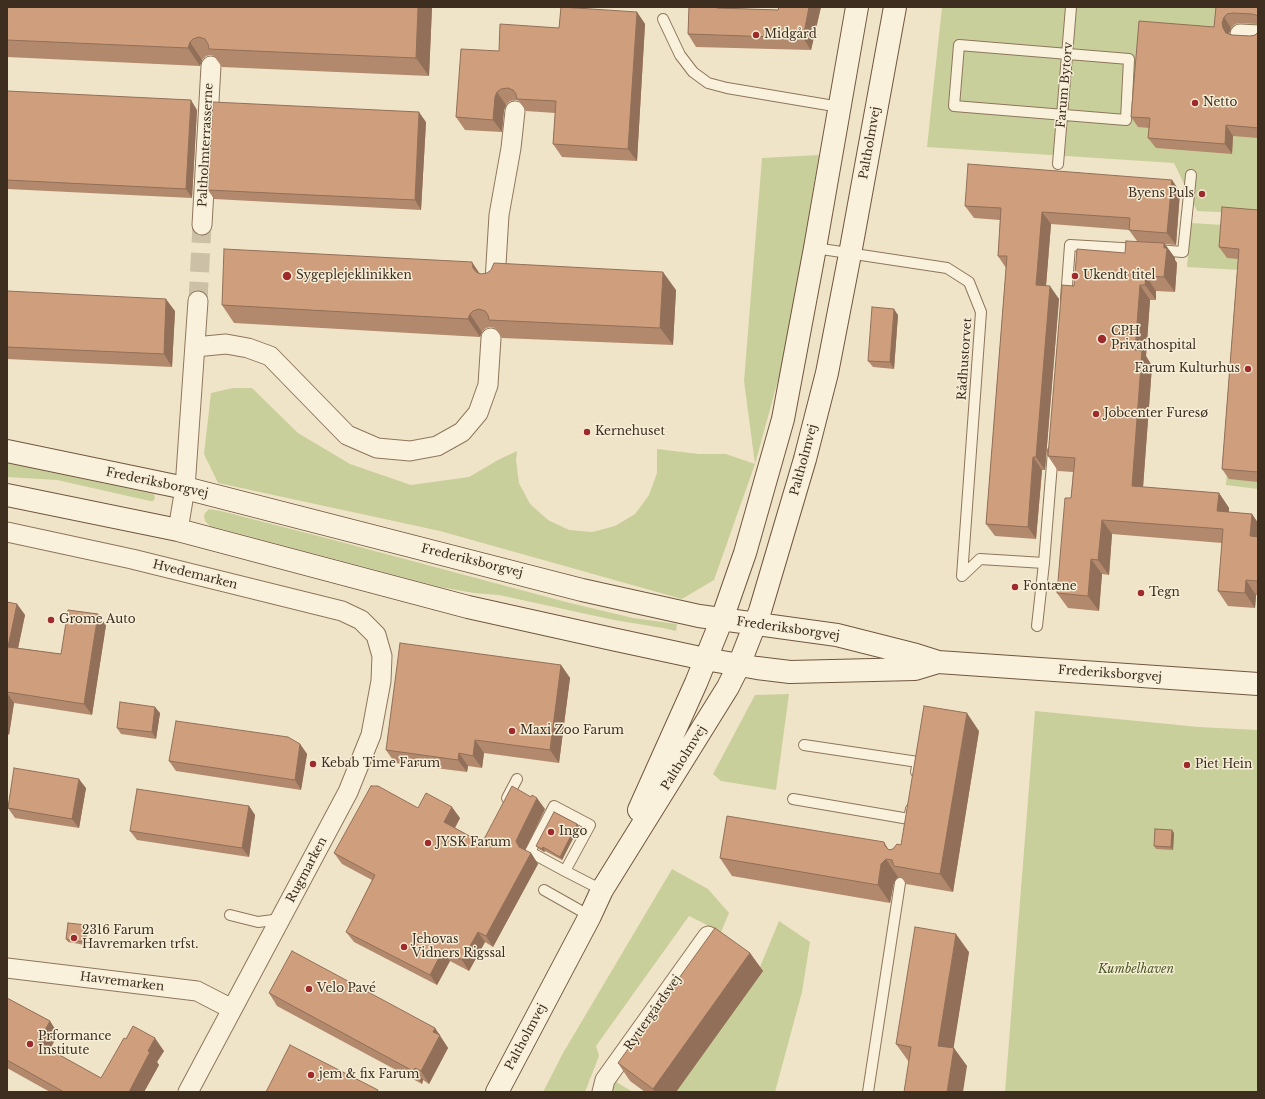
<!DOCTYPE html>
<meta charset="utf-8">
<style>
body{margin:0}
#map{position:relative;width:1265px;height:1099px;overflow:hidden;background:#f0e4c8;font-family:"Libre Baskerville",serif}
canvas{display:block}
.frame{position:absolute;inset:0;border:8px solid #3d2e20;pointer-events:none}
</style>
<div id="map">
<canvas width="1265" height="1099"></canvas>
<div class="frame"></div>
</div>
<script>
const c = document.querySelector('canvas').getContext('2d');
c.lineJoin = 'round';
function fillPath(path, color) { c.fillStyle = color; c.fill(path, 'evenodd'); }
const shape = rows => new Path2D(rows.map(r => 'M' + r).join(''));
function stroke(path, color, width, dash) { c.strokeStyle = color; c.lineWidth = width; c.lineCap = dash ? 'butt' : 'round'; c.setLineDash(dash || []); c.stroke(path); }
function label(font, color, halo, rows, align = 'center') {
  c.font = font + ' "Libre Baskerville",serif'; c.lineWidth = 3; c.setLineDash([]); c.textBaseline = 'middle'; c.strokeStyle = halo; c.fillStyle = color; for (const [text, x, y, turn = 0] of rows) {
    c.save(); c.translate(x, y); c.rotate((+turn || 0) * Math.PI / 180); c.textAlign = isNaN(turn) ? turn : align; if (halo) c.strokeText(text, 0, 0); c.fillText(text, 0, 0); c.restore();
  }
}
fillPath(shape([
 [942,7,1258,7,1258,214,1197,211,1174,163,927,147],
 [819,155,786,351,755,464,714,580,682,599,440,531,218,483,204,454,211,393,233,388,252,388,298,433,350,464,411,485,469,477,498,460,517,451,516,460,519,483,530,504,548,520,569,530,592,532,615,526,635,514,649,495,657,473,657,449,699,454,726,454,755,464,744,381,762,158],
 [1191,223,1258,227,1258,489,1226,485,1240,270,1187,267],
 [7,463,154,494,155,498,153,501,150,501,57,480,7,477],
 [209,509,221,511,326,538,566,602,633,618,677,624,676,631,663,628,614,620,499,595,474,593,440,587,210,526,205,521,204,516,205,513],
 [789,694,776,790,721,781,713,774,755,695],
 [1035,711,1199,727,1258,730,1258,1092,1005,1092],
 [672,869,708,889,729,913,721,932,689,916,596,1046,599,1056,585,1092,543,1092,563,1053],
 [779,921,810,942,802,992,775,1092,668,1092,760,967],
 [613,1080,633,1092,612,1092]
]), '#c9cf9b');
stroke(shape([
 [198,301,202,225]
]), '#ccc0a6', 19, [19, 10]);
const lane = shape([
 [663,19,680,55,693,72,708,83,727,88,840,107],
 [959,45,1129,59,1126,120,954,106,959,45],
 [1058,164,1071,7],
 [815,248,947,268,969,282,981,312,962,576],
 [1157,250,1183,252,1191,175],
 [1066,299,1070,245,1139,249],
 [962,576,980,559,1044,563],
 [1037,626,1044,563,1053,451],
 [804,745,918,762,916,772],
 [507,798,517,779],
 [793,799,909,819,911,809],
 [565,871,590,825,554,806,530,852,565,871,602,890],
 [544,890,590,916],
 [230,915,258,922,281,919],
 [868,1092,900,883]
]);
const street = shape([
 [1240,34,1258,35],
 [202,225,211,66],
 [495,281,499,215,511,148,515,111],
 [195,347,226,344,248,348,270,356,347,435,377,448,410,451,437,446,462,432,478,413,488,385,491,338],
 [178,530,185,488,198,301],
 [7,532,132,559,342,611,361,620,376,635,382,656,381,681,371,735,348,792,188,1092],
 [7,968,197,991,232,1009],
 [602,1092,605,1080,708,936]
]);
const secondary = shape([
 [7,451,185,488,582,590,699,616,837,635,916,655,938,662,1258,684],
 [7,495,178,530,468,607,612,639,705,659,757,668,790,672,915,669,938,662],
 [639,810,696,683,722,619,745,553,783,419,815,248,857,7],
 [497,1092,590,916,602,890,728,687,739,665,760,611,805,459,827,373,850,254,895,7]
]);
stroke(lane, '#8d765c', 12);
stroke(street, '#8d765c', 21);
stroke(secondary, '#6f573f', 24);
stroke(lane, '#faf1dc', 10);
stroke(street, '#faf1dc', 19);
stroke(secondary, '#faf1dc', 22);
fillPath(shape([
 [7,7,432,7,429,76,222,67,214,56,211,55,206,56,202,60,200,66,7,57],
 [689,7,726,7,726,8,778,10,821,7,811,50,696,47,688,34],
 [1216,7,1258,7,1258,24,1240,23,1235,24,1231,28,1229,33,1232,35,1250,36,1255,35,1258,32,1258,138,1233,136,1232,154,1156,148,1148,138,1149,128,1138,127,1131,117,1214,27],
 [637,12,645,24,637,161,562,157,553,144,555,113,526,111,519,101,517,100,510,101,506,105,504,110,502,132,465,130,456,117,499,51,559,28],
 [7,91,197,110,192,198,7,189],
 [426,122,421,210,214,199,208,190],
 [1172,180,1180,192,1176,245,1165,244,1175,258,1175,260,1177,263,1175,292,1156,291,1156,300,1150,300,1146,356,1152,366,1143,487,1219,493,1229,508,1229,512,1252,514,1258,523,1258,595,1256,595,1255,608,1228,606,1218,591,1222,543,1112,534,1109,575,1102,574,1099,611,1068,608,1057,593,1071,498,1073,472,1058,471,1048,456,1074,286,1125,253,1137,241,1129,230,1051,224,1046,286,1059,299,1045,470,1042,470,1036,539,995,536,986,524,1006,268,998,256,1000,220,974,218,965,206],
 [1258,210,1258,482,1229,479,1222,469,1238,259,1227,258,1219,247],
 [479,273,481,274,676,290,673,345,502,338,495,328,491,327,486,328,482,332,480,337,234,323,222,305],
 [7,291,175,311,172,367,7,359],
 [898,315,894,369,873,367,868,361],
 [7,602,17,604,25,615,18,648,61,654,106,625,92,715,14,703,9,735,7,734],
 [561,665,570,678,559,763,484,753,482,768,468,766,467,772,395,763,386,750],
 [160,713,156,739,121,734,117,728],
 [979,731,953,892,906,884,902,878,898,877,894,882,890,903,732,876,720,858,884,842,889,850,893,849,901,845],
 [300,744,307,754,301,790,176,771,169,761],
 [86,788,79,828,15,818,8,808],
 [249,806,255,815,249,857,137,840,130,831],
 [418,808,460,818,455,828,482,843,545,809,525,850,531,853,538,864,493,947,485,942,469,971,450,961,437,985,354,942,346,932,372,880,342,864,334,853],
 [577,824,579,827,562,860,545,851,544,852,539,849,536,846],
 [1174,833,1173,850,1156,849,1154,846],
 [88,929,85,945,68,942,66,939],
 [969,952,953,1048,967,1066,909,1062,896,1044],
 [750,953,763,971,676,1092,645,1092,630,1081,618,1063],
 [269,993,435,1028,448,1048,429,1084,423,1080,422,1084,277,1006],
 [7,998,50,1021,58,1034,50,1050,101,1078,126,1039,164,1051,157,1062,159,1065,144,1092,50,1092,7,1068]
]), '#b2896c');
fillPath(shape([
 [418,7,432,7,429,76,416,58],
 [809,7,821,7,811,50,803,38],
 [637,12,645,24,637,161,628,149],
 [1224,17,1231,28,1229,33,1230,39,1223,28,1222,23],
 [190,42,202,60,200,66,188,48],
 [497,92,506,105,504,110,502,132,493,120,495,97],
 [191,100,197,110,192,198,186,189],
 [419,112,426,122,421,210,415,200],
 [1226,125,1233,136,1232,154,1225,144],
 [1172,180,1180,192,1176,245,1167,233],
 [1042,212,1051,224,1045,298,1036,285],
 [1164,243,1175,258,1175,260,1177,263,1175,292,1164,277],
 [472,262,484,280,473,268],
 [663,272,676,290,673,345,660,328],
 [1146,276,1156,291,1156,300,1145,285],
 [1140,285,1150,300,1146,356,1152,366,1142,501,1132,486,1135,350],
 [1050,286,1059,299,1045,470,1036,457],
 [166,299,175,311,172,367,164,354],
 [894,309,898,315,894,369,890,362],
 [470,314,482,332,480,337,468,319],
 [1033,457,1042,470,1036,539,1028,527],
 [1219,493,1229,508,1228,526,1217,511],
 [1252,514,1258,523,1258,548,1250,536],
 [1102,520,1112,534,1109,575,1098,560],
 [1091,559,1102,574,1099,611,1088,596],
 [1246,580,1256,595,1255,608,1245,593],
 [17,604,25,615,16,658,8,647],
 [98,614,106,625,92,715,84,704],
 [561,665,570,678,559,763,550,750],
 [7,693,14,703,9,735,7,731],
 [155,707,160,713,156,739,152,732],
 [967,713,979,731,953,892,940,874],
 [475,740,484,753,482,768,473,756],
 [300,744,307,754,301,790,295,780],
 [459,753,468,766,467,772,458,760],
 [79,779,86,788,79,828,72,819],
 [537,798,545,809,524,852,519,847,516,841],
 [249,806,255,815,249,857,242,848],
 [452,807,460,818,452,833,444,822],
 [577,824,579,827,562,860,560,857],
 [1172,830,1174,833,1173,850,1171,847],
 [543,847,545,851,544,852,542,849],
 [531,853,538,864,493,947,486,936],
 [886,859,898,877,894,882,890,903,878,885,881,864],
 [86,925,88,929,85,945,83,942],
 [478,932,485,942,469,971,462,960],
 [956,934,969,952,951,1064,938,1046],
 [443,950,450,961,437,985,430,975],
 [750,953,763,971,676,1092,655,1092,653,1089],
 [50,1021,58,1034,46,1055,38,1043],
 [435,1028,448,1048,429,1084,421,1071,433,1032],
 [155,1038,164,1051,157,1062,159,1065,144,1092,129,1092,148,1051],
 [954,1048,967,1066,963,1092,947,1092],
 [415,1068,423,1080,422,1084,413,1071]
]), '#916f58');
const building = shape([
 [7,7,418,7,416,58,209,49,208,44,205,39,199,37,193,39,190,42,188,48,7,40,7,7],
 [561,7,637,12,628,149,553,144,556,101,517,99,516,94,513,90,508,88,501,89,497,92,495,97,493,120,456,117,461,49,499,51,500,24,559,28,561,7],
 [689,7,717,7,717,8,778,10,779,7,809,7,803,38,688,34,689,7],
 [1216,7,1258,7,1258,17,1256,15,1252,14,1233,13,1227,14,1224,17,1222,23,1223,28,1226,33,1232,35,1250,36,1255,35,1258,32,1258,128,1226,125,1225,144,1148,138,1150,118,1131,117,1139,21,1214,27,1216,7],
 [7,91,191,100,186,189,7,180,7,91],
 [213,102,419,112,415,200,208,190,213,102],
 [968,164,1172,180,1167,233,1129,230,1130,218,1042,212,1036,285,1050,286,1036,457,1033,457,1028,527,986,524,1007,256,998,256,1001,208,965,206,968,164],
 [1222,207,1258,210,1258,472,1222,469,1239,249,1219,247,1222,207],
 [1126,241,1164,243,1164,248,1167,248,1164,277,1146,276,1145,285,1140,285,1135,350,1142,351,1132,486,1219,493,1217,511,1252,514,1250,536,1258,537,1258,581,1246,580,1245,593,1218,591,1223,529,1102,520,1098,560,1091,559,1088,596,1057,593,1065,498,1071,498,1075,458,1048,456,1062,285,1074,286,1077,249,1125,253,1126,241],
 [224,249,472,262,473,268,476,272,481,274,487,273,491,270,494,263,663,272,660,328,489,320,488,315,485,311,479,309,473,311,470,314,468,319,222,305,224,249],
 [7,291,166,299,164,354,7,347,7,291],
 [872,307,894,309,890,362,868,361,872,307],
 [7,602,17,604,8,647,61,654,68,610,98,614,84,704,7,692,7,602],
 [400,643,561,665,550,750,475,740,473,756,459,753,458,760,386,750,400,643],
 [120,702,155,707,152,732,117,728,120,702],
 [924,706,967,713,940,874,894,866,892,860,886,859,881,864,878,885,720,858,727,816,884,842,885,846,889,850,893,849,897,844,901,845,924,706],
 [176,721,288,737,300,744,295,780,169,761,176,721],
 [14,768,79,779,72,819,8,808,14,768],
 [371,786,378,786,418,808,426,793,452,807,444,822,482,843,512,786,531,797,532,795,537,798,516,841,519,847,531,853,486,936,478,932,462,960,443,950,430,975,346,932,375,875,334,853,371,786],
 [137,789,249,806,242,848,130,831,137,789],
 [554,812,577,824,560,857,543,847,542,849,536,846,554,812],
 [1155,829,1172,830,1171,847,1154,846,1155,829],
 [68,923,86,925,83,942,66,939,68,923],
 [915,927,956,934,938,1046,954,1048,947,1092,904,1092,911,1047,896,1044,915,927],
 [715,928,750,953,653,1089,618,1063,715,928],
 [292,951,435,1028,433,1032,440,1035,421,1071,415,1068,413,1071,269,993,292,951],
 [7,998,50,1021,38,1043,101,1078,124,1038,126,1039,133,1026,155,1038,148,1051,150,1052,129,1092,64,1092,7,1060,7,998],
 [290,1045,378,1090,377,1092,266,1092,290,1045]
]);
fillPath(building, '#cf9f7d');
stroke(building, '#916f58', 1);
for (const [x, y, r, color] of [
 [756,35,4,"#9e2a2b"],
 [1195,103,4,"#9e2a2b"],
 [1202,194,4,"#9e2a2b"],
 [287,276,5,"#9e2a2b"],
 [1075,276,4,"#9e2a2b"],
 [1102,339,5,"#9e2a2b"],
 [1248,369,4,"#9e2a2b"],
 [1096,414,4,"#9e2a2b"],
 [587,432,4,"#9e2a2b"],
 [1015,587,4,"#9e2a2b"],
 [1141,593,4,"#9e2a2b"],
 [51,620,4,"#9e2a2b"],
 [512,731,4,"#9e2a2b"],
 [313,764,4,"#9e2a2b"],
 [1187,765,4,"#9e2a2b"],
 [551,832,4,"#9e2a2b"],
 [428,843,4,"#9e2a2b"],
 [74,938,4,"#9e2a2b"],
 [404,947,4,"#9e2a2b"],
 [309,989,4,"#9e2a2b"],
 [30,1044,4,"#9e2a2b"],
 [311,1075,4,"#9e2a2b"]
]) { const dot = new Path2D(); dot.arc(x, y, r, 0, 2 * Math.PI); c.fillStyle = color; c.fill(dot); stroke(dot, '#f7eed8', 1.5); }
label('12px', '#3d2e20', '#f7eed8', [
 ["Midgård",764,35],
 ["Netto",1203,103],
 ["Byens Puls",1194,194,"right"],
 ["Sygeplejeklinikken",296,276],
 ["Ukendt titel",1083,276],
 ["CPH",1111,332],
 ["Privathospital",1111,346],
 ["Farum Kulturhus",1240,369,"right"],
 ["Jobcenter Furesø",1104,414],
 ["Kernehuset",595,432],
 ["Fontæne",1023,587],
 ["Tegn",1149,593],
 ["Grome Auto",59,620],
 ["Maxi Zoo Farum",520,731],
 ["Kebab Time Farum",321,764],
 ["Piet Hein",1195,765],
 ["Ingo",559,832],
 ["JYSK Farum",436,843],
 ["2316 Farum",82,931],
 ["Havremarken trfst.",82,945],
 ["Jehovas",412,940],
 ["Vidners Rigssal",412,954],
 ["Velo Pavé",317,989],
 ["Prformance",38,1037],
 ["Institute",38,1051],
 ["jem & fix Farum",319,1075]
], 'left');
label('12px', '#3d2e20', '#f7eed8', [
 ["Farum Bytorv",1065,85,-85],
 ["Paltholmvej",870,143,-80],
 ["Paltholmterrasserne",206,145,-87],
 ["Rådhustorvet",965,359,-86],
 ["Paltholmvej",804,460,-75],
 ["Frederiksborgvej",157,483,12],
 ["Frederiksborgvej",472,561,14],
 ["Hvedemarken",195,575,14],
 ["Frederiksborgvej",788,629,8],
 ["Frederiksborgvej",1110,674,4],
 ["Paltholmvej",684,758,-58],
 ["Rugmarken",307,870,-62],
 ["Havremarken",122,982,7],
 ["Ryttergårdsvej",653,1013,-55],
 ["Paltholmvej",526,1037,-62]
]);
label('italic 12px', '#4d5a26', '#f7eed8', [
 ["Kumbelhaven",1136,970]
]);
</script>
